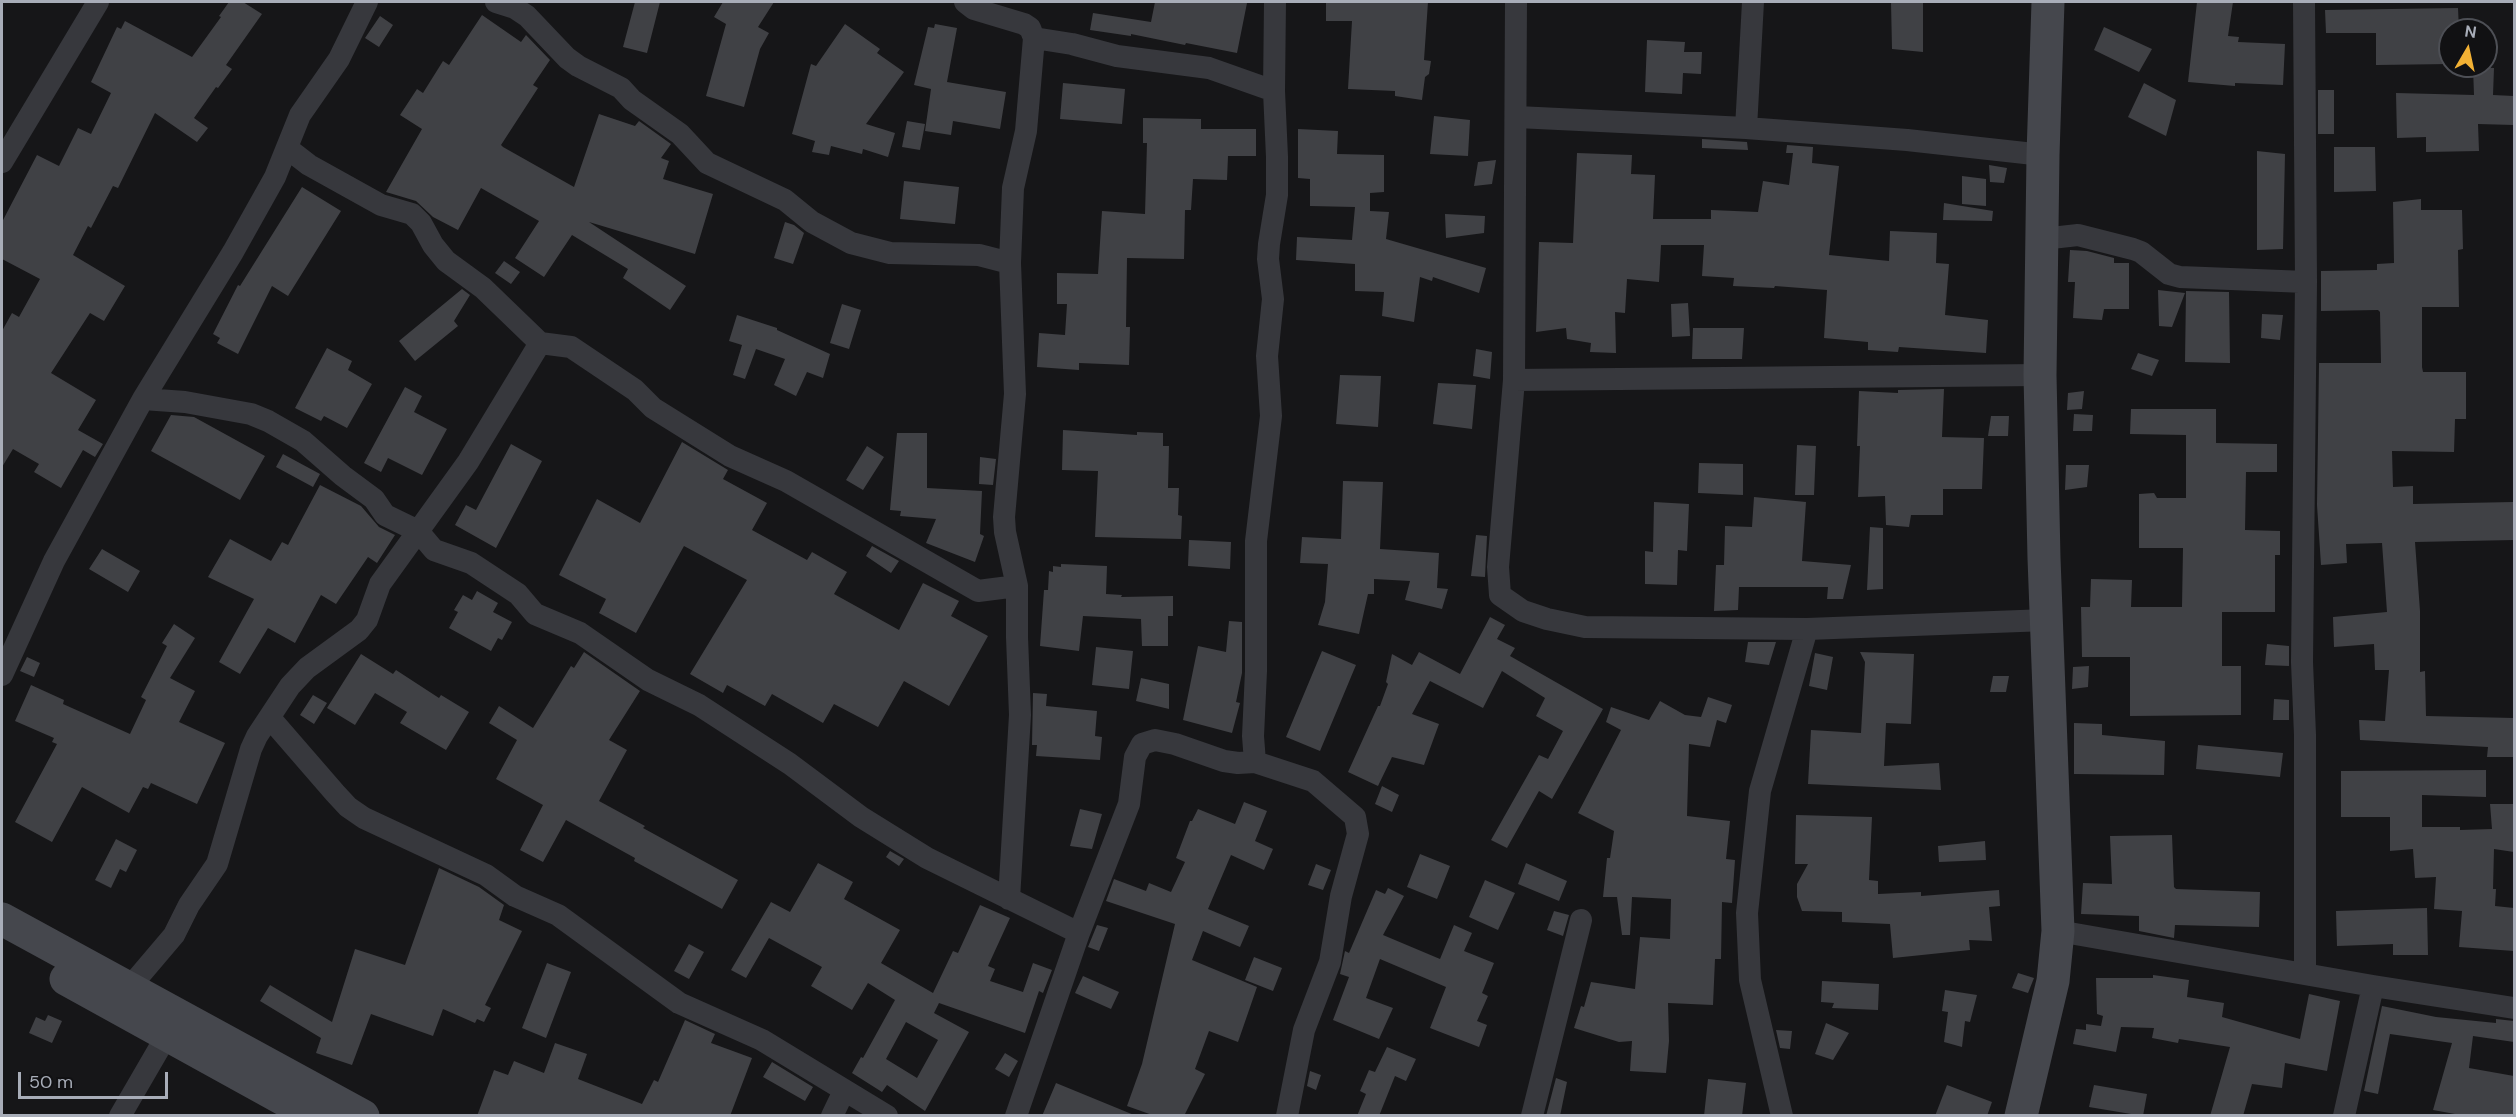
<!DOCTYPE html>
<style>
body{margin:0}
#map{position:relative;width:2516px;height:1117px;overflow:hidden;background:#161618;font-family:"DM Sans",sans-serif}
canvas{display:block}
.frame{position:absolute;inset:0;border:3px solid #a8adb8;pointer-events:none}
.north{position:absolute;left:2438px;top:18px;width:60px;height:60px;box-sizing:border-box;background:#111113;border:2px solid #4d4f55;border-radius:50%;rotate:9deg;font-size:16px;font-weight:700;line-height:24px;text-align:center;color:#a8adb8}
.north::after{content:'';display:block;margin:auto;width:21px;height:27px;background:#f2b134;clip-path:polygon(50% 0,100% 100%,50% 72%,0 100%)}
.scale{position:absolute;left:18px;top:1072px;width:150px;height:27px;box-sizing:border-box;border:3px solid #a8adb8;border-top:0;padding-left:8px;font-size:18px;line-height:21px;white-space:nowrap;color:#a8adb8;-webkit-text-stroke:4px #111113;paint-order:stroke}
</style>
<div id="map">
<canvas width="2516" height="1117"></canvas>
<div class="frame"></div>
<div class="north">N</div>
<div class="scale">50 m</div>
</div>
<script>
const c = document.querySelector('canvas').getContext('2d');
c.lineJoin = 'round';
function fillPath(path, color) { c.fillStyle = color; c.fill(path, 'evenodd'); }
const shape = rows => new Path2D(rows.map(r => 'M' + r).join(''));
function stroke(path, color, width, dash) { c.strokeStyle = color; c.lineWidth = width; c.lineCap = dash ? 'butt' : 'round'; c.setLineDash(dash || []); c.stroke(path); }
fillPath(shape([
 [229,2,243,2,262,14,226,65,232,69,218,88,216,87,194,118,208,128,197,142,155,113,118,188,113,186,91,228,88,226,73,255,125,286,104,321,90,313,51,373,96,400,78,430,103,444,95,457,83,450,61,488,34,472,39,464,13,449,2,467,2,331,12,313,19,317,40,279,2,259,2,222,37,155,59,166,78,128,91,134,111,93,91,82,117,27,121,29,125,21,192,57,221,17,219,16],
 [635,2,660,2,647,53,623,47],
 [723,2,774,2,758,27,769,33,760,49,744,107,706,96,726,24,714,17],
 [1155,2,1247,3,1237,53,1186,43,1185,45,1131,34,1131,36,1090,30,1093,13,1151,22],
 [1326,2,1428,2,1424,60,1431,61,1429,74,1425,77,1422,100,1395,96,1395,91,1348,89,1352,21,1326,21],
 [1891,2,1923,2,1923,52,1892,49],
 [2197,2,2233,2,2228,36,2239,37,2238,42,2285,44,2283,85,2235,83,2235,86,2188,82],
 [2458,8,2459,30,2450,30,2450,64,2376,65,2376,33,2326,33,2325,10],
 [482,15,521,42,526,35,550,60,533,85,538,88,501,145,503,147,574,187,599,114,635,126,639,121,671,144,661,158,669,161,663,179,713,194,695,254,589,222,686,286,670,310,623,278,628,269,572,235,544,277,515,258,539,221,481,188,458,230,433,217,416,201,386,192,422,129,400,115,417,89,423,93,443,61,449,65],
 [380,16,393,25,379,47,365,38],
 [845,24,880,49,877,53,904,72,866,124,895,133,888,157,863,149,862,154,831,146,829,155,812,152,815,141,792,134,811,64,816,66],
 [935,24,957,28,947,82,1006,92,1000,129,953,121,951,135,925,131,931,89,914,85,928,27,934,28],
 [2104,27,2152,49,2139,72,2094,50],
 [1647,40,1685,42,1684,52,1702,52,1701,74,1683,73,1682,94,1645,92],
 [2473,67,2494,68,2493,95,2514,96,2514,125,2478,124,2479,151,2426,152,2426,137,2397,138,2396,93,2474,95],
 [1063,83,1125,89,1122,124,1060,119],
 [2144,83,2176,100,2166,136,2128,117],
 [2318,90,2334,90,2334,134,2318,134],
 [1434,116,1470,120,1468,156,1430,154],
 [1143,118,1201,119,1201,129,1256,129,1256,156,1228,156,1227,180,1193,179,1191,210,1185,210,1184,259,1127,258,1126,327,1130,327,1129,365,1079,363,1079,370,1037,367,1039,333,1065,335,1067,304,1057,304,1057,273,1098,274,1102,211,1145,214,1147,143,1143,143],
 [907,121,925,124,920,150,902,147],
 [1298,129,1338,131,1337,154,1384,155,1384,192,1370,193,1370,211,1389,212,1386,239,1486,268,1479,293,1433,277,1432,281,1420,277,1414,322,1382,316,1384,292,1355,291,1355,264,1296,260,1297,237,1352,240,1355,207,1310,206,1310,179,1298,178],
 [1702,139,1747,142,1748,150,1702,148],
 [1787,145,1813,147,1812,163,1839,166,1829,255,1889,261,1890,231,1937,233,1936,263,1949,264,1945,315,1988,320,1986,353,1899,347,1898,352,1868,350,1868,342,1824,338,1827,290,1775,286,1774,288,1733,286,1734,278,1702,276,1704,245,1661,245,1659,282,1627,279,1625,313,1615,312,1616,353,1590,352,1591,343,1567,339,1566,328,1536,332,1539,242,1573,243,1577,153,1632,155,1631,174,1655,175,1653,219,1711,219,1711,210,1758,212,1763,181,1789,185,1793,153,1786,153],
 [2334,147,2375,147,2376,191,2334,192],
 [2257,151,2285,154,2283,249,2257,250],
 [1496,160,1492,184,1474,186,1478,162],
 [1989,165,2007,168,2004,183,1990,182],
 [1962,176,1986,179,1986,206,1962,204],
 [904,181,959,187,955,224,900,219],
 [302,187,341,211,288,296,272,286,238,354,217,343,220,338,213,334,238,285,240,286],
 [2421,199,2421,210,2462,210,2463,249,2458,250,2459,307,2422,307,2422,367,2423,372,2466,372,2466,419,2455,419,2454,452,2392,451,2393,487,2413,486,2413,504,2514,502,2514,540,2415,542,2420,611,2420,672,2425,671,2426,716,2514,718,2514,757,2487,757,2488,747,2360,740,2359,720,2385,721,2389,670,2375,670,2374,644,2334,647,2333,617,2387,612,2382,543,2346,544,2347,563,2321,565,2317,505,2319,363,2381,363,2380,312,2378,310,2321,311,2321,271,2377,270,2377,264,2394,263,2393,202],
 [1944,203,1993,211,1992,221,1943,220],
 [1445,214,1485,216,1484,233,1446,238],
 [785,222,794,225,804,233,793,264,774,258],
 [2070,250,2087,251,2114,258,2114,263,2129,263,2129,309,2104,309,2102,320,2073,318,2075,282,2068,282],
 [504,261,520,272,511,284,495,273],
 [462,289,470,295,454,321,458,326,415,361,399,341],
 [2158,290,2185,293,2172,327,2159,326],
 [2186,291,2229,292,2230,363,2185,362],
 [1688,303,1690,336,1672,337,1671,304],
 [842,304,861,310,849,349,830,343],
 [2262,314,2283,315,2280,340,2261,338],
 [737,315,777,328,777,330,830,354,823,378,807,372,796,396,774,385,785,359,756,349,745,379,733,375,742,345,729,341],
 [1693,328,1744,328,1742,359,1692,359],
 [327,348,352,361,348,370,372,384,347,428,324,416,321,421,295,408],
 [1476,349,1492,352,1490,379,1473,376],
 [2138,353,2159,360,2152,376,2131,369],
 [1340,375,1381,376,1378,427,1336,424],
 [1438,383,1476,385,1472,429,1433,424],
 [405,387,422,396,414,412,447,429,422,475,388,458,381,472,364,463],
 [1944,389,1942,437,1984,438,1982,489,1943,489,1943,515,1911,515,1909,527,1886,525,1885,496,1858,497,1860,446,1857,446,1859,391,1898,393,1898,390],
 [2084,391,2082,409,2067,410,2068,393],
 [2131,409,2216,409,2216,443,2277,444,2277,472,2246,472,2245,530,2280,531,2280,555,2275,555,2275,612,2222,612,2222,666,2241,666,2241,715,2130,716,2130,657,2082,657,2081,607,2090,607,2091,579,2132,580,2131,607,2182,607,2183,548,2139,548,2139,494,2154,493,2157,498,2186,498,2186,435,2130,434],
 [2074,414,2093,415,2092,431,2073,431],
 [171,415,194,417,265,456,240,500,151,451],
 [1991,416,2009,416,2008,436,1988,436],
 [1063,430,1137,435,1137,432,1163,433,1163,446,1169,446,1168,488,1179,488,1178,515,1182,516,1181,539,1095,537,1098,471,1062,470],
 [897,433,927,433,927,488,982,491,980,534,984,536,975,562,926,543,936,519,900,516,901,511,890,510],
 [682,442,728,470,723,479,767,503,752,530,807,560,812,552,847,572,834,594,899,630,923,583,959,601,951,616,988,636,949,706,904,681,878,727,834,704,823,723,772,694,765,706,727,685,723,693,690,674,747,580,684,546,636,633,599,613,606,599,559,575,597,499,640,523],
 [511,444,542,461,496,548,455,525,466,505,476,510],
 [1797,445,1816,446,1814,495,1795,495],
 [867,446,884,457,863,490,846,480],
 [283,454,320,474,313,487,276,467],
 [980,457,996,459,993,485,979,484],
 [1699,463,1743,464,1743,495,1698,493],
 [2066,465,2089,465,2087,487,2065,490],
 [1343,481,1383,482,1380,549,1439,553,1437,588,1448,589,1442,609,1405,600,1410,581,1374,579,1374,594,1368,594,1359,634,1318,625,1325,602,1328,564,1300,563,1302,537,1341,539],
 [320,485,361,506,379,527,395,535,377,563,368,557,336,604,321,595,295,643,268,628,240,674,219,662,254,599,208,577,230,539,271,561,282,542,288,545],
 [1754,497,1806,502,1802,561,1851,565,1843,599,1827,599,1828,587,1739,587,1738,610,1714,611,1716,565,1724,565,1725,526,1752,527],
 [1654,502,1689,504,1687,551,1678,550,1677,585,1645,584,1645,551,1653,552],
 [1870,527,1883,528,1883,589,1867,590],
 [1476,535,1487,536,1485,577,1471,576],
 [1189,540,1231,542,1230,569,1188,566],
 [872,546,899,561,891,573,866,556],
 [102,549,140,571,128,592,89,569],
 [1061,564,1107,566,1106,594,1122,595,1121,597,1173,596,1173,616,1168,616,1168,646,1142,646,1141,619,1083,616,1079,651,1040,646,1044,590,1048,590,1049,571,1053,572,1053,566,1061,567],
 [477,591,498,603,493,612,512,622,502,640,498,638,491,651,449,628,458,612,454,610,463,595,472,600],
 [1490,617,1505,625,1497,639,1515,648,1510,656,1603,709,1552,799,1539,791,1507,848,1491,840,1539,755,1548,759,1563,731,1536,716,1545,698,1502,671,1483,708,1430,681,1412,714,1439,724,1424,765,1392,757,1378,786,1348,772,1378,706,1380,706,1388,684,1386,682,1392,654,1412,665,1419,652,1460,674],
 [1229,621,1242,622,1242,673,1236,702,1240,703,1232,733,1183,720,1198,646,1226,652],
 [174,624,195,638,170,678,195,691,179,722,225,743,197,804,151,783,148,789,143,787,129,813,82,787,52,842,15,822,57,744,52,742,54,738,15,721,31,685,64,700,63,704,130,734,146,700,141,697,167,646,162,643],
 [1748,642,1776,642,1769,665,1745,662],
 [2267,644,2289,646,2289,666,2265,665],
 [1096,647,1133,651,1129,689,1092,685],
 [1322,651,1356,665,1320,751,1286,737],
 [584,652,640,691,609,740,627,750,599,801,645,826,643,828,738,880,722,909,634,861,635,858,566,820,543,862,520,850,543,805,496,779,517,740,489,723,499,706,533,728,571,666,574,668],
 [1860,652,1914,654,1911,724,1886,723,1884,766,1939,763,1941,790,1808,784,1811,730,1861,733,1865,662],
 [1815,653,1833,657,1827,690,1809,686],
 [361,654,393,674,396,670,439,698,441,695,469,712,446,750,400,723,407,712,375,693,355,725,327,708],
 [27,657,40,663,34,677,20,671],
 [2089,666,2088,687,2072,689,2073,667],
 [1993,676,2009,676,2006,692,1990,692],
 [1141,678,1169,684,1169,709,1136,701],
 [1033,693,1047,694,1046,706,1097,711,1095,736,1102,737,1100,760,1036,756,1037,745,1032,745],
 [313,695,327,703,314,724,300,715],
 [1708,697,1732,705,1726,723,1717,720,1710,747,1689,744,1687,816,1730,821,1726,859,1735,860,1732,903,1722,902,1721,959,1715,959,1713,1005,1668,1003,1669,1041,1666,1073,1630,1071,1632,1041,1619,1042,1574,1028,1581,1006,1584,1007,1591,982,1635,989,1640,937,1670,939,1671,899,1632,897,1630,935,1622,935,1617,897,1603,897,1607,858,1610,858,1614,831,1578,813,1621,730,1606,722,1611,707,1649,720,1660,701,1685,715,1701,717],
 [2274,699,2289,700,2289,720,2273,720],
 [2074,723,2102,724,2102,735,2165,741,2164,775,2074,774],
 [2198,745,2283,753,2280,777,2196,769],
 [2486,770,2486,797,2422,795,2422,827,2460,827,2460,830,2492,829,2490,804,2514,804,2514,852,2494,849,2493,889,2496,889,2495,906,2514,908,2514,951,2459,947,2462,911,2434,909,2436,877,2415,878,2413,849,2390,851,2390,817,2341,817,2341,771],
 [1382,786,1399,795,1392,812,1375,804],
 [1244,802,1267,811,1255,841,1273,849,1264,870,1231,855,1208,909,1249,926,1240,947,1203,931,1192,960,1257,987,1238,1042,1209,1031,1195,1069,1205,1074,1184,1116,1155,1116,1127,1106,1142,1064,1175,924,1106,901,1114,879,1146,891,1149,883,1171,892,1185,862,1176,858,1190,821,1192,821,1198,809,1235,824],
 [1080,809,1102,814,1092,849,1070,846],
 [1796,815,1872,817,1869,880,1878,881,1878,894,1921,892,1921,896,1999,890,2000,906,1989,907,1992,941,1969,940,1970,950,1893,958,1890,924,1842,922,1842,912,1802,911,1797,897,1797,884,1808,864,1795,864],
 [2172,835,2174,887,2176,889,2260,892,2259,927,2175,925,2174,938,2139,931,2139,916,2081,914,2083,883,2112,884,2110,836],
 [116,839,137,850,126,872,120,869,111,888,95,880],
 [1985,841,1986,860,1939,862,1938,846],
 [890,851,904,859,899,866,886,857],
 [1420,854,1450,866,1437,899,1407,887],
 [818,863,853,882,844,899,900,930,881,963,933,993,953,951,958,953,980,905,1010,918,988,966,995,969,990,981,1023,992,1033,963,1052,970,1043,993,1039,991,1025,1033,939,1003,934,1013,969,1032,925,1111,887,1085,882,1092,852,1073,861,1057,863,1058,895,1000,868,983,852,1010,811,986,822,967,769,938,746,978,731,970,771,902,790,912],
 [906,1022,938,1040,917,1078,886,1059],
 [1526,863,1567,881,1559,901,1518,884],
 [1316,864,1331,870,1323,890,1308,885],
 [439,868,479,887,504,905,499,920,522,931,485,1005,491,1008,484,1022,477,1019,475,1023,443,1009,433,1036,371,1014,352,1065,316,1053,321,1038,260,1001,270,985,332,1022,355,949,405,965],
 [1485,880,1515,893,1498,930,1469,917],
 [1388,888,1404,896,1383,935,1440,959,1454,925,1472,933,1464,951,1494,963,1482,993,1488,996,1477,1021,1487,1025,1479,1047,1430,1028,1446,987,1380,959,1366,998,1393,1008,1379,1039,1333,1020,1349,977,1340,974,1345,951,1349,953,1376,890,1385,894],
 [2427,908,2428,955,2393,955,2393,944,2337,946,2336,911],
 [1554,911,1569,915,1563,936,1547,930],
 [1097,925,1108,928,1099,951,1088,947],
 [689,944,704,952,689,979,674,971],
 [1254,957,1282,968,1273,991,1245,980],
 [547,963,571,972,546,1038,522,1028],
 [2018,973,2034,978,2028,993,2012,988],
 [2153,975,2189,980,2187,997,2224,1003,2222,1017,2300,1039,2309,994,2340,1001,2327,1071,2285,1063,2282,1088,2252,1084,2243,1116,2210,1116,2230,1047,2179,1039,2178,1043,2152,1038,2154,1028,2121,1027,2116,1052,2073,1044,2076,1029,2086,1030,2086,1024,2101,1026,2103,1016,2097,1014,2096,978,2153,978],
 [1083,976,1119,992,1111,1009,1075,993],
 [1822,981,1879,984,1878,1010,1832,1008,1834,1003,1821,1002],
 [1945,990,1977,995,1970,1022,1965,1021,1962,1047,1944,1042,1948,1012,1942,1011],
 [2382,1006,2436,1017,2496,1023,2496,1019,2514,1021,2514,1042,2473,1036,2469,1068,2514,1076,2514,1116,2466,1116,2433,1110,2452,1043,2390,1034,2378,1094,2364,1091],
 [48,1015,62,1021,52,1043,29,1033,36,1017,45,1021],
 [685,1020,715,1034,711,1043,752,1058,730,1116,477,1116,494,1070,508,1075,514,1061,544,1073,555,1043,587,1054,578,1079,642,1104,654,1080,658,1082],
 [1826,1023,1849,1033,1833,1060,1815,1054],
 [1776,1030,1792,1031,1790,1049,1780,1048],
 [1387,1047,1416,1059,1406,1081,1395,1076,1379,1116,1357,1116,1366,1094,1360,1091,1369,1070,1375,1072],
 [1005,1053,1018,1061,1009,1077,995,1069],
 [772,1062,813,1087,805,1101,763,1077],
 [1310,1071,1321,1075,1316,1090,1307,1086],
 [1556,1078,1567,1082,1560,1116,1546,1116],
 [1708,1079,1746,1083,1742,1116,1704,1116],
 [1056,1083,1134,1115,1134,1116,1042,1116],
 [1947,1085,1992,1102,1987,1116,1935,1116],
 [2094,1085,2147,1094,2143,1116,2089,1107]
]), '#404145');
stroke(shape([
 [496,2,515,8,527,16,567,58,578,66,621,88,632,100,680,134,707,163,785,200,812,222,851,243,890,253,979,255,1010,263],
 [965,2,974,9,1024,24,1030,28,1034,38,1026,131,1013,188,1010,263,1015,394,1004,517,1005,532,1017,586,1017,637,1020,715,1009,899],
 [1516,2,1514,380,1498,567,1500,595,1523,611,1547,619,1585,627,1807,629,2047,620],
 [1034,38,1072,44,1117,56,1209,68,1274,91],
 [1517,117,1746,128,1907,140,2043,155],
 [1746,128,1753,2],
 [287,148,309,165,381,205,412,214,421,223,433,245,446,261,483,288,540,343,571,347,635,390,653,408,730,456,786,481,978,591,1017,586],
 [2,162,98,2],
 [2042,239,2078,235,2133,249,2141,252,2169,274,2180,277,2306,282,2304,2],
 [1514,380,2040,375],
 [143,399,185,402,251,414,268,421,303,441,343,476,374,499,385,515,418,531,434,550,471,563,518,594,535,614,580,633,648,680,699,705,790,764,861,817,927,858,1079,933],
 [2,675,54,561,143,399,233,252,275,177,300,115,339,59,367,2],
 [270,718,335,793,348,807,364,818,486,875,515,896,558,915,679,1003,762,1040,887,1116],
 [1255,762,1253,736,1256,671,1256,541,1271,416,1267,356,1273,299,1268,259,1269,244,1277,195,1277,157,1274,91,1275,2],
 [2058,931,2373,986,2514,1008],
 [2305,973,2305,735,2302,662,2306,282],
 [129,988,174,935,189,905,217,864,251,749,257,736,290,686,307,668,359,630,367,620,380,584,468,462,540,343],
 [120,1116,167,1035],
 [832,1116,844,1091],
 [1016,1116,1079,933,1129,804,1135,757,1142,744,1155,740,1175,744,1224,761,1238,763,1255,762,1313,781,1355,817,1358,834,1341,896,1330,962,1304,1030,1287,1116],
 [1532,1116,1581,920],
 [1782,1116,1750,980,1747,913,1760,791,1807,629],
 [2344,1116,2373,986]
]), '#37383d', 22);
stroke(shape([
 [2,919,363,1116],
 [66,979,314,1116],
 [2021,1116,2053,981,2058,931,2044,558,2040,375,2043,155,2048,2]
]), '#45474d', 33);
</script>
